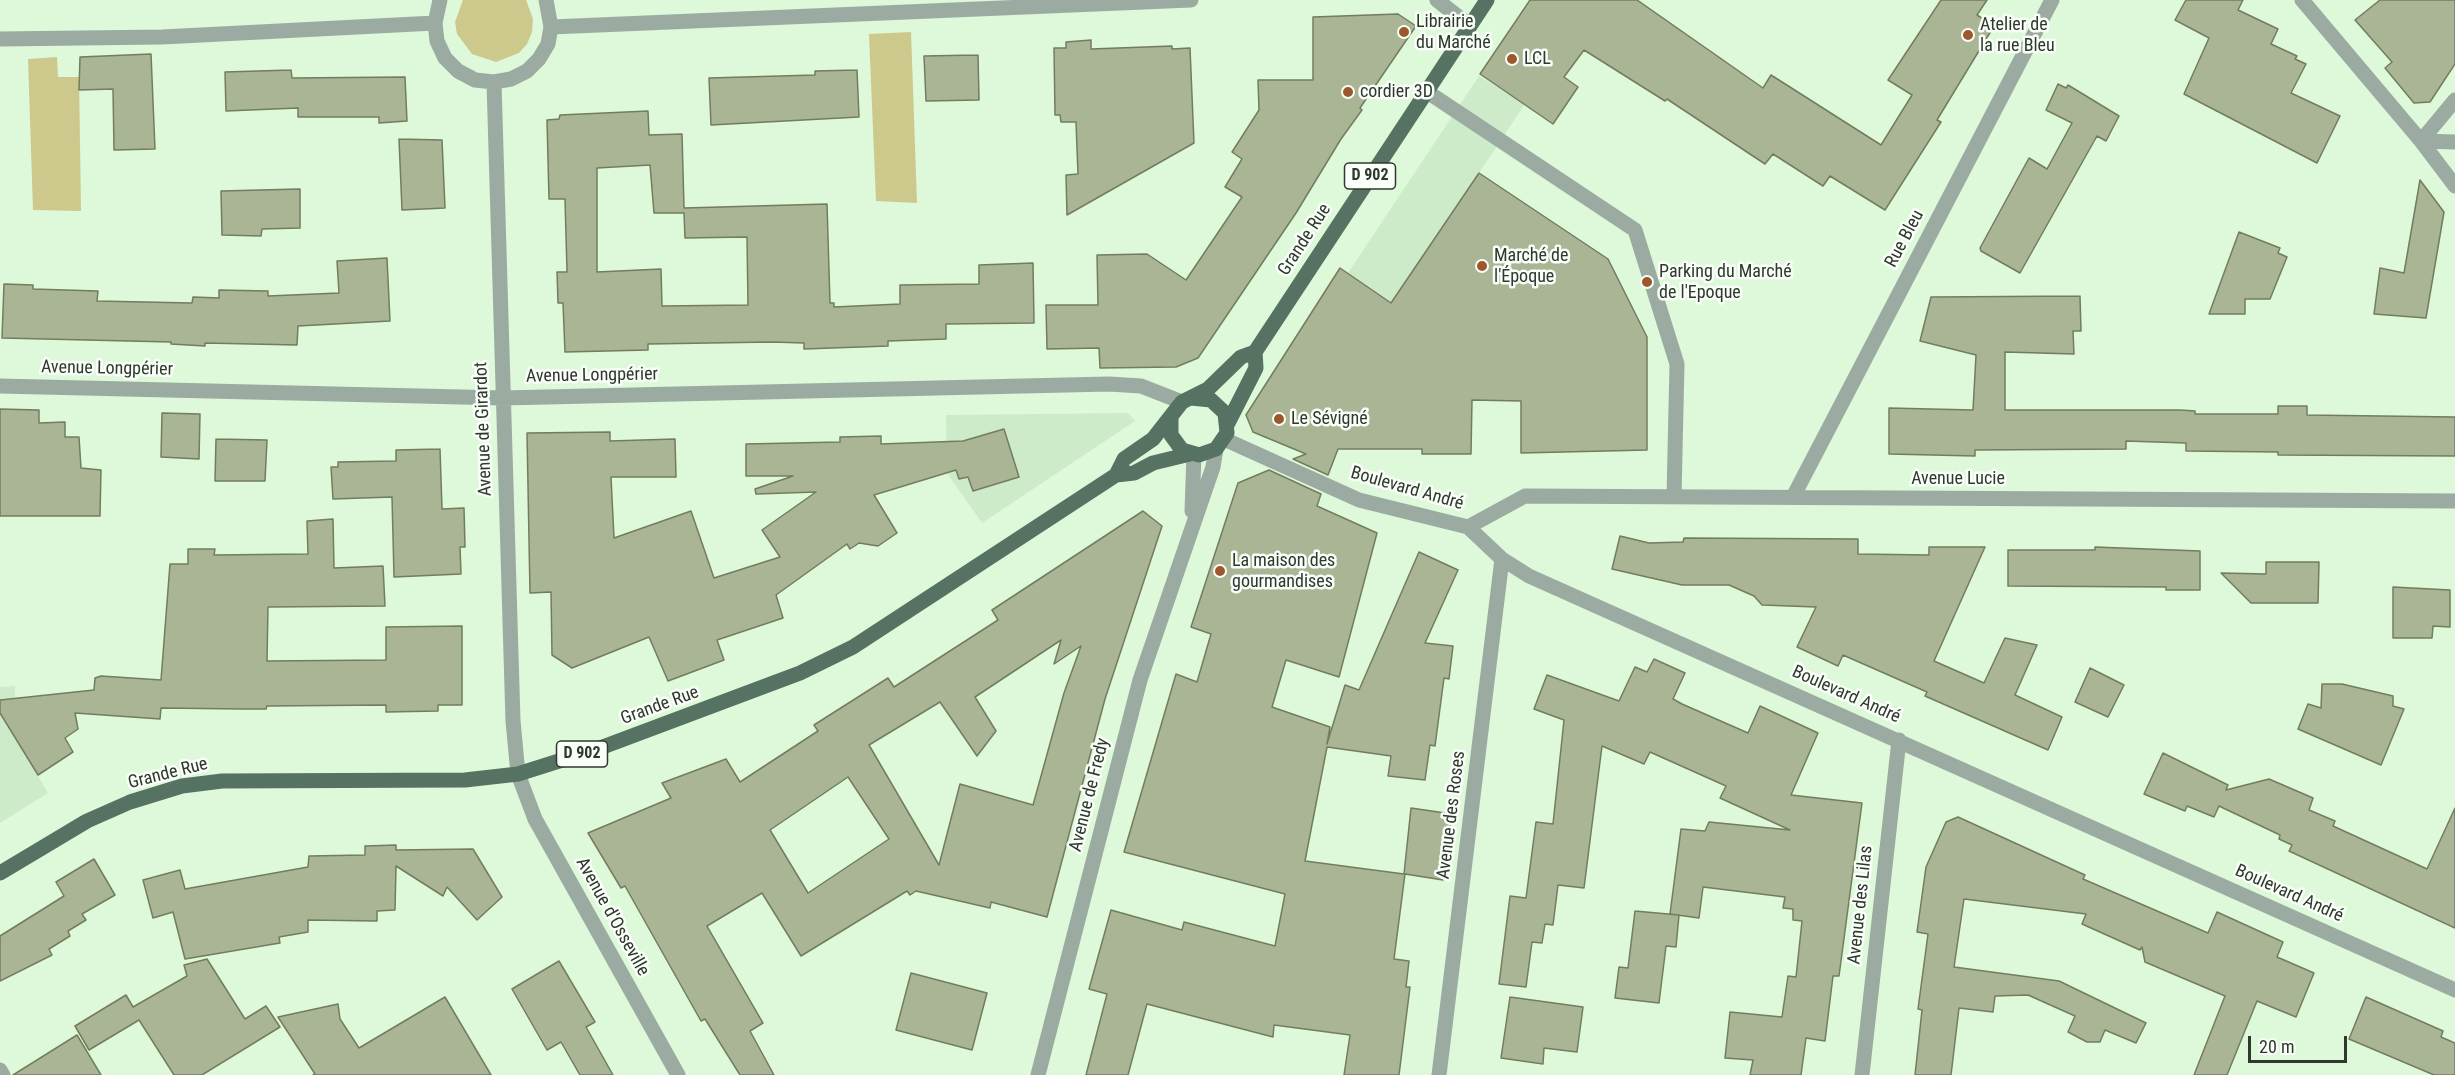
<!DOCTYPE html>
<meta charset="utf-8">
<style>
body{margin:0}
#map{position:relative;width:2455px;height:1075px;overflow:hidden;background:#def8da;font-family:"Roboto Condensed",sans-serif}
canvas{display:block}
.scale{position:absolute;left:2248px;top:1036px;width:99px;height:27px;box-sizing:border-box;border:3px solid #2e382d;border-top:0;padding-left:8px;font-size:18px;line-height:21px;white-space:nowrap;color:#2e382d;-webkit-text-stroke:4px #f9fef8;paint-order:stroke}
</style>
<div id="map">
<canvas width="2455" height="1075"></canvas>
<div class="scale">20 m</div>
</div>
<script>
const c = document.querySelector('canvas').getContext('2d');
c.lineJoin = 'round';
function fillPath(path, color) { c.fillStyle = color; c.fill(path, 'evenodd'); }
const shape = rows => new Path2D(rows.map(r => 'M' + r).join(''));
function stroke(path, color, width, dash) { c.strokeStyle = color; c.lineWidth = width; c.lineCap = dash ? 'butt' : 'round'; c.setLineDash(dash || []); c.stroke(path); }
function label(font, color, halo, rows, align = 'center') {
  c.font = font + ' "Roboto Condensed",sans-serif'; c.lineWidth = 5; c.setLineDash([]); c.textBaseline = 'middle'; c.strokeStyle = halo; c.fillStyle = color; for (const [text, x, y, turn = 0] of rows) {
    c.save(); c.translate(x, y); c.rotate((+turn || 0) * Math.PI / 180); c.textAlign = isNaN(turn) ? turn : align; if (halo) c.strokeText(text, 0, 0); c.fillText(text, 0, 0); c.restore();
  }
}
fillPath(shape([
 [1479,76,1525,104,1479,173,1608,259,1647,337,1647,450,1523,453,1521,353,1383,325,1348,273],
 [1128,413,1135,421,982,523,947,473,946,415],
 [15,686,14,736,48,793,0,823,0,687]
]), '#cdebc9');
fillPath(shape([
 [463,0,526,0,533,19,532,32,527,44,519,53,496,62,472,54,457,34,455,22],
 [911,32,917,203,876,201,869,34],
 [57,57,58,77,79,77,81,211,33,210,28,59]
]), '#cdc98c');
const building = shape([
 [1530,0,1637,0,1763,88,1771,75,1881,145,1912,95,1888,80,1941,0,1987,0,1977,15,1994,26,1937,120,1941,122,1885,210,1830,176,1823,186,1773,154,1765,164,1667,99,1665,101,1584,50,1564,77,1578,87,1553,124,1480,74,1530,0],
 [2186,0,2243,0,2238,10,2278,29,2271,44,2297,56,2295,59,2306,64,2291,93,2340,116,2317,163,2184,94,2209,38,2175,20,2186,0],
 [2380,0,2455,0,2455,64,2430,102,2414,103,2385,68,2392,62,2355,20,2380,0],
 [1398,14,1416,26,1360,108,1362,110,1341,139,1296,213,1198,358,1176,367,1100,368,1099,348,1047,349,1046,305,1098,305,1097,255,1147,254,1186,280,1242,197,1225,187,1242,159,1232,152,1259,110,1258,80,1313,80,1313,17,1398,14],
 [1091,40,1091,49,1172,46,1172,49,1190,48,1194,143,1067,215,1066,175,1078,174,1076,122,1061,122,1060,115,1055,115,1054,48,1066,48,1066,42,1091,40],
 [151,54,155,149,114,150,113,89,79,90,80,57,151,54],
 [978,55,979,100,926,101,924,56,978,55],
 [291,70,292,78,405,77,407,121,379,123,379,117,298,117,298,108,226,111,225,72,291,70],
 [857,70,859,117,711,125,709,78,815,75,815,71,857,70],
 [2058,84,2066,88,2068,85,2119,116,2106,141,2097,136,2020,273,1981,251,1980,248,2029,158,2047,169,2072,123,2046,110,2058,84],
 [648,111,649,135,682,134,684,208,827,204,830,303,834,303,834,307,900,304,900,285,979,284,979,265,1033,263,1034,323,946,324,946,339,888,341,888,346,804,349,804,343,772,342,648,344,648,350,565,352,563,303,558,303,557,272,567,272,565,199,549,199,547,120,559,119,560,115,648,111],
 [650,165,654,213,684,213,685,238,747,237,748,305,662,306,661,269,597,272,597,168,650,165],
 [399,139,442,140,445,208,402,210,399,139],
 [1479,173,1608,259,1647,337,1647,450,1521,453,1521,401,1472,400,1471,454,1422,454,1422,449,1338,449,1328,475,1293,459,1306,454,1253,432,1246,415,1340,268,1391,303,1479,173],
 [2420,180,2444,212,2426,318,2374,314,2380,268,2404,273,2420,180],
 [300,189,300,228,262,229,261,236,222,235,221,191,300,189],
 [2239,232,2280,248,2278,253,2287,257,2270,299,2245,299,2245,314,2209,314,2239,232],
 [387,258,390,321,298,326,297,345,205,343,205,346,171,344,171,342,2,338,4,284,33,285,33,289,98,291,97,301,192,303,193,297,219,298,219,290,268,291,268,296,339,293,337,261,387,258],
 [2080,296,2081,331,2073,331,2074,354,2005,352,2005,410,2180,410,2195,411,2195,414,2278,414,2278,406,2307,406,2307,415,2455,417,2455,456,2278,455,2278,452,2186,451,2186,443,2126,441,2126,449,1975,450,1975,456,1889,454,1889,408,1973,410,1976,355,1920,341,1931,297,2080,296],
 [0,409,39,410,39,423,65,422,65,437,79,437,81,468,101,470,100,516,0,516,0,409],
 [162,413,200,414,199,459,161,457,162,413],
 [1004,429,1019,477,973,491,968,477,959,479,956,470,874,495,897,533,878,546,859,543,850,549,847,544,776,595,783,618,717,640,724,660,668,681,649,637,572,668,552,655,551,592,530,593,527,433,610,432,610,441,675,439,676,477,611,477,614,538,691,511,714,578,780,557,762,530,816,492,756,494,755,489,793,476,746,476,746,444,840,442,840,437,881,436,881,444,963,441,1004,429],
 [216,439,267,440,265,481,215,481,216,439],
 [440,449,442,509,464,508,465,547,460,547,461,574,394,577,392,497,333,499,331,467,338,467,338,462,396,461,396,450,440,449],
 [1269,470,1321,494,1317,506,1377,533,1339,677,1286,660,1272,707,1330,727,1327,744,1345,685,1359,690,1419,552,1458,570,1425,643,1453,646,1449,679,1444,678,1435,746,1430,745,1425,780,1388,776,1391,756,1327,747,1305,861,1404,874,1411,808,1452,814,1443,880,1405,874,1394,959,1409,961,1406,987,1410,987,1399,1075,1344,1075,1350,1035,1274,1025,1273,1037,1147,1004,1128,1075,1086,1075,1107,994,1089,989,1111,910,1182,930,1184,922,1275,946,1285,894,1124,852,1176,674,1197,682,1211,634,1191,627,1238,483,1269,470],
 [1143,511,1162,526,1105,699,1047,917,991,902,990,908,916,891,910,895,907,891,801,956,762,893,707,926,763,1023,750,1031,774,1075,740,1075,705,1019,701,1021,625,886,621,888,588,833,671,798,662,783,726,759,740,782,818,731,814,725,888,678,894,687,998,620,992,610,1143,511],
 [1061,640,1054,664,1081,646,1064,693,1033,805,960,784,939,865,869,745,940,702,977,756,996,731,975,697,1061,640],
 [848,777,889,839,808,893,770,830,848,777],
 [333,519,334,568,383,566,385,606,268,607,267,661,386,660,386,627,462,626,462,705,438,705,438,711,386,712,386,705,267,706,266,709,242,709,161,708,160,719,75,713,78,729,65,738,73,752,38,775,0,713,0,700,94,690,95,678,101,676,161,680,170,564,188,564,188,549,215,549,214,555,308,554,307,521,333,519],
 [1620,536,1649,543,1683,542,1684,538,1858,539,1858,554,1929,555,1929,547,1985,547,1934,661,1984,683,2005,638,2037,645,2015,695,2062,717,2048,750,1925,696,1927,692,1843,655,1838,666,1797,647,1816,607,1762,605,1754,596,1729,585,1682,585,1612,569,1620,536],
 [2095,547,2200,551,2200,590,2166,590,2166,587,2008,586,2008,550,2095,550,2095,547],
 [2266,562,2319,562,2318,603,2251,603,2221,573,2266,574,2266,562],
 [2393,587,2450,590,2450,627,2433,626,2432,638,2393,638,2393,587],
 [1654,659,1685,673,1673,699,1682,704,1748,733,1760,706,1818,733,1791,795,1862,803,1839,976,1833,976,1825,1041,1806,1038,1801,1075,1750,1075,1753,1060,1725,1058,1730,1012,1782,1017,1788,976,1796,977,1802,921,1793,920,1793,909,1783,908,1785,897,1703,887,1699,918,1670,914,1681,829,1705,831,1709,822,1790,830,1720,798,1726,786,1650,752,1644,764,1602,746,1584,888,1558,885,1553,925,1545,924,1542,943,1532,942,1526,987,1499,984,1510,896,1526,898,1536,822,1553,824,1564,720,1534,709,1547,675,1619,701,1635,667,1647,672,1654,659],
 [2090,668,2124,685,2108,717,2075,702,2090,668],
 [2322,684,2342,684,2393,696,2393,706,2404,709,2381,765,2298,729,2308,704,2321,708,2322,684],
 [2163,753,2228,785,2226,790,2269,779,2313,798,2309,810,2335,821,2333,826,2427,869,2455,808,2455,928,2289,851,2292,845,2279,839,2280,835,2219,806,2214,817,2187,806,2185,811,2144,794,2163,753],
 [1958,817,2085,875,2083,879,2208,933,2217,912,2283,942,2277,957,2314,973,2296,1017,2257,1001,2227,1075,2194,1075,2225,996,2145,962,2142,947,2140,950,2082,924,2086,914,1964,899,1954,967,2059,981,2146,1023,2136,1043,2105,1030,2100,1042,2087,1042,2068,1032,2075,1016,2028,995,1995,996,1993,1012,1959,1008,1951,1075,1915,1075,1922,1010,1918,1009,1928,934,1917,932,1926,867,1946,822,1958,817],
 [396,845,396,850,473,849,502,897,477,920,447,887,443,896,396,866,395,910,377,911,377,921,308,920,308,932,279,937,280,943,185,959,173,912,153,918,143,880,180,870,185,889,308,867,309,856,365,855,365,846,396,845],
 [94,859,115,895,82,914,86,920,68,931,70,936,49,949,52,955,0,981,0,936,64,896,56,882,94,859],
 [1635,911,1679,915,1676,947,1666,946,1659,1003,1615,998,1619,967,1628,968,1635,911],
 [207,959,245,1019,266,1006,280,1027,202,1075,174,1075,139,1020,89,1050,75,1026,126,995,133,1007,187,976,184,965,207,959],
 [559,961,595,1022,586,1027,613,1075,580,1075,561,1042,547,1050,512,989,559,961],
 [911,973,987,993,972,1050,896,1030,911,973],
 [445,997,491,1075,313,1075,315,1074,278,1017,338,1004,340,1019,359,1048,445,997],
 [1510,997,1583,1007,1577,1052,1544,1048,1543,1064,1501,1058,1510,997],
 [2366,997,2443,1031,2441,1037,2455,1043,2455,1075,2434,1075,2349,1039,2366,997],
 [77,1035,101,1075,13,1075,77,1035]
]);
fillPath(building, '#a9b594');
stroke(building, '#727d5e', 1.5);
stroke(shape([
 [440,0,435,23,437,41,445,58,458,71,475,80,494,82,511,79,527,71,539,59,548,44,551,27,546,0],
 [1437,0,1470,26],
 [2302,0,2421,141,2455,186],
 [551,27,1191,0],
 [0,39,162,37,435,23],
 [494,82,513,721,518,774,535,819,678,1075],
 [1426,91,1635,230,1677,364,1674,496],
 [2421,141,2455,100],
 [2421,141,2455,142],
 [0,386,503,398,1109,384,1141,386,1182,402],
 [1224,439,1359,500,1468,527,1502,559,1529,576,2455,990],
 [1793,497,2052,0],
 [1192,511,1194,454],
 [1468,527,1525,496,2455,501],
 [0,1070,3,1075],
 [1038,1075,1140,680,1213,467,1216,449],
 [1439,1075,1502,559],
 [1862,1075,1899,740]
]), '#9caba2', 15);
stroke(shape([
 [1171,417,1171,435,1182,450,1199,455,1216,449,1227,433,1225,413,1211,400,1191,398],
 [1228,423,1256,368,1255,352],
 [1116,475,1124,459,1153,439,1182,402,1208,389,1241,357,1255,352,1487,0],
 [0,873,87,821,130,802,182,786,222,781,465,780,518,774,600,748,800,673,853,647,1116,475,1134,473,1153,463,1190,454]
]), '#567262', 15);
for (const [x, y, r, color] of [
 [1404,32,6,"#9c572c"],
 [1968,35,6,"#9c572c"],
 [1512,59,6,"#9c572c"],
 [1348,92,6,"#9c572c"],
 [1482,266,6,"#9c572c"],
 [1647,282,6,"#9c572c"],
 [1279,419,6,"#9c572c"],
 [1220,571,6,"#9c572c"]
]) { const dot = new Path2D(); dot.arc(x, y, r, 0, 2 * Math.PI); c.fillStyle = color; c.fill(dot); stroke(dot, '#f9fef8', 2); }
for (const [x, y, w] of [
 [1370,176,51],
 [582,754,51]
]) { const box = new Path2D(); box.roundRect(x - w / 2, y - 13, w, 26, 4.5); c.fillStyle = '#f9fef8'; c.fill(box); stroke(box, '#2e382d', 1.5); }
label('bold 16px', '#2e382d', null, [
 ["D 902",1370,176],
 ["D 902",582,754]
]);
label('18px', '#2e382d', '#f9fef8', [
 ["Librairie",1416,22],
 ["du Marché",1416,43],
 ["Atelier de",1980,25],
 ["la rue Bleu",1980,46],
 ["LCL",1524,59],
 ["cordier 3D",1360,92],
 ["Marché de",1494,256],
 ["l'Époque",1494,277],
 ["Parking du Marché",1659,272],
 ["de l'Epoque",1659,293],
 ["Le Sévigné",1291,419],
 ["La maison des",1232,561],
 ["gourmandises",1232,582]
], 'left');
label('18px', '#2e382d', '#f9fef8', [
 ["Rue Bleu",1905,239,-62],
 ["Grande Rue",1305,240,-57],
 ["Avenue Longpérier",107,369,1],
 ["Avenue Longpérier",592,376,-1],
 ["Avenue de Girardot",484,429,-92],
 ["Avenue Lucie",1958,479],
 ["Boulevard André",1407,489,16],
 ["Boulevard André",1846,695,24],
 ["Grande Rue",660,706,-20],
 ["Grande Rue",168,774,-14],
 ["Avenue de Fredy",1090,795,-76],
 ["Avenue des Roses",1452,815,-83],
 ["Boulevard André",2289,894,24],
 ["Avenue des Lilas",1861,905,-84],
 ["Avenue d'Osseville",612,917,61]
]);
</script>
